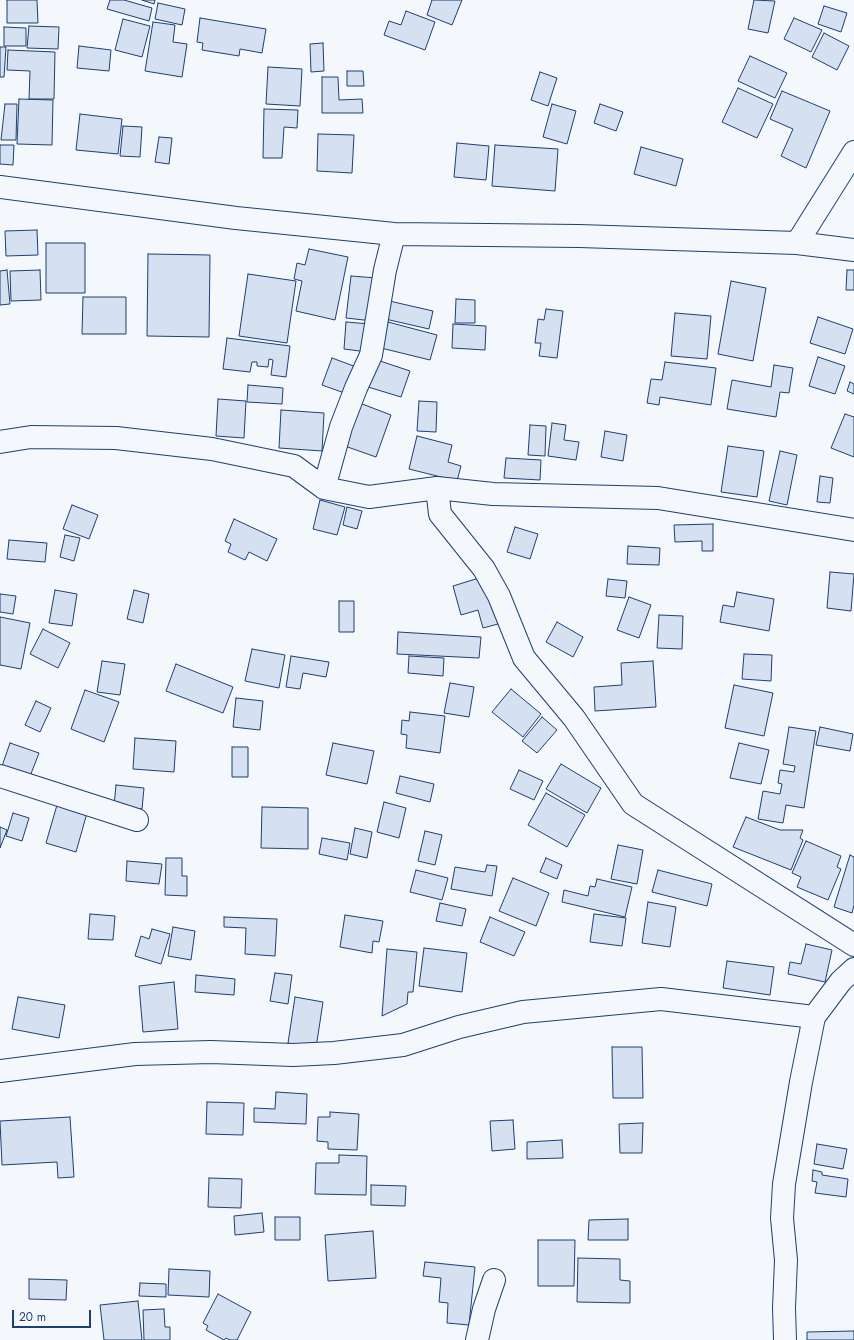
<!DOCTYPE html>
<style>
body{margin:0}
#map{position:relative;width:854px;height:1340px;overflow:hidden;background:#f4f7fb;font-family:Jost,sans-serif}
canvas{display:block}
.scale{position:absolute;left:12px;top:1310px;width:79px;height:18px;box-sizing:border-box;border:2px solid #1d3f73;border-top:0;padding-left:5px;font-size:12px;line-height:14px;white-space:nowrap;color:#1d3f73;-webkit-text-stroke:3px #f4f7fb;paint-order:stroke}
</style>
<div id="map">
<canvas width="854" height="1340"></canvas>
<div class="scale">20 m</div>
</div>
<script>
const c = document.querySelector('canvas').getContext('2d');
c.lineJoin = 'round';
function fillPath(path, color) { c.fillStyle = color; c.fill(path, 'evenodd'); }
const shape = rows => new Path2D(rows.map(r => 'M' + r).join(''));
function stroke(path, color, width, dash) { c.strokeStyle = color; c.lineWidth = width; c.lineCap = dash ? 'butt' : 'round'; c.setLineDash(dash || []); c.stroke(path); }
const building = shape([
 [7,0,37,0,38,23,7,23,7,0],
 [110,0,124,0,152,8,149,21,107,9,110,0],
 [142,0,155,0,154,4,142,0],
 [432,0,462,0,452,25,427,15,432,0],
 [754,0,775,1,768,33,748,29,754,0],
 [158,3,185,9,182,25,155,19,158,3],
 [824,6,847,13,841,32,818,24,824,6],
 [406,11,435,22,425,50,384,35,389,21,401,25,406,11],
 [200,18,266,29,262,53,240,49,239,56,202,50,203,43,197,42,200,18],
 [794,18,822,30,811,52,784,39,794,18],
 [123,19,150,26,142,57,115,50,123,19],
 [153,22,175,25,173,42,187,44,182,77,145,71,153,22],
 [29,26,59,27,58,49,27,48,29,26],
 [4,27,26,28,26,46,4,46,4,27],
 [824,33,849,46,837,70,812,57,824,33],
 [323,43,324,71,311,72,310,44,323,43],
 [79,46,111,50,109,71,77,68,79,46],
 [0,47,6,47,4,77,0,77,0,47],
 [8,50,55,52,54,99,29,99,30,71,7,70,8,50],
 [750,56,787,73,775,98,738,81,750,56],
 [268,67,302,69,300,106,266,104,268,67],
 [347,71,363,71,364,86,347,86,347,71],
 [540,72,557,78,548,106,531,100,540,72],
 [322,77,338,77,339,100,362,99,363,113,322,113,322,77],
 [738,88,773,104,757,138,722,122,738,88],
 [782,91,830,111,806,168,781,156,793,129,770,119,782,91],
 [19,99,53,100,52,145,17,144,19,99],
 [5,104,17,104,16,140,1,140,5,104],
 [552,104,576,111,567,144,543,137,552,104],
 [600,104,623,112,616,131,594,123,600,104],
 [264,109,298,110,297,128,284,127,282,158,263,158,264,109],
 [80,114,122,119,118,154,76,150,80,114],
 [123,126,142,127,140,157,120,156,123,126],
 [318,134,354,135,352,173,317,171,318,134],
 [159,137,172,138,169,164,155,162,159,137],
 [457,143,489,146,486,180,454,177,457,143],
 [0,145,14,145,13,165,0,164,0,145],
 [495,145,558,149,555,191,492,186,495,145],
 [641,147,683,159,676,186,634,174,641,147],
 [37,230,38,255,6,256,5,231,37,230],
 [46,243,85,243,85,293,46,293,46,243],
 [309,249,348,257,335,320,296,311,302,281,294,279,297,263,305,265,309,249],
 [148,254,210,255,209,337,147,336,148,254],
 [7,270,10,304,0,305,0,271,7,270],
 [40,270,41,300,11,301,10,271,40,270],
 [847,270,854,270,854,290,846,290,847,270],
 [248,274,296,281,287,343,239,336,248,274],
 [351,276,377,278,373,321,346,318,351,276],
 [731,281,766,288,753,361,718,354,731,281],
 [83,297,126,297,126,334,82,334,83,297],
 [456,299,475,300,475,323,455,323,456,299],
 [385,300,433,311,429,329,381,318,385,300],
 [546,309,563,311,557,358,539,356,541,343,535,343,538,319,544,320,546,309],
 [675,313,711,316,707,359,671,356,675,313],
 [818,317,853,329,845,354,810,343,818,317],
 [346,322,370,324,367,352,344,349,346,322],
 [388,322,437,335,430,360,381,348,388,322],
 [453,324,486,326,485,350,452,348,453,324],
 [227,338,290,346,286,377,271,375,273,360,269,359,268,367,257,366,257,362,252,362,250,372,223,369,227,338],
 [818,357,845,366,835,394,809,386,818,357],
 [332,358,359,368,350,395,322,385,332,358],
 [377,360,410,371,401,397,368,387,377,360],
 [665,362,716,368,711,405,660,397,659,405,647,403,651,379,662,380,665,362],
 [774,365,793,368,789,393,780,392,776,417,727,409,732,380,771,387,774,365],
 [850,382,854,384,854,394,847,391,850,382],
 [248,385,283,388,282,404,247,402,248,385],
 [218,399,246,401,244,438,216,436,218,399],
 [419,401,437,402,436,432,417,431,419,401],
 [357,402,391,415,376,457,342,445,357,402],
 [281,410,324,413,322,451,279,448,281,410],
 [845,414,854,417,854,457,831,448,845,414],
 [552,423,566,425,564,440,579,442,576,460,548,456,552,423],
 [530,425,546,426,545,456,528,455,530,425],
 [605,431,627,435,623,461,601,457,605,431],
 [417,436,452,445,448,462,461,466,457,481,409,469,417,436],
 [728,446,764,451,757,497,721,492,728,446],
 [780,451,797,455,787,505,769,501,780,451],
 [506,458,541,460,540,480,504,478,506,458],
 [820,476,833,478,830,503,817,502,820,476],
 [320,500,345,507,337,535,313,529,320,500],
 [72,505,98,515,89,539,63,529,72,505],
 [347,507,362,511,357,529,343,525,347,507],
 [234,519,277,539,267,561,249,552,245,560,228,552,231,544,225,541,234,519],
 [713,524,713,551,702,551,702,541,675,542,674,525,713,524],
 [515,527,538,534,530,559,507,552,515,527],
 [65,535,80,538,74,561,60,557,65,535],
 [9,540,47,543,45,562,7,559,9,540],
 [628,546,660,548,659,565,627,564,628,546],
 [830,572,854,574,851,611,827,608,830,572],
 [479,578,483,591,489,590,498,624,483,628,478,610,461,615,453,586,479,578],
 [608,579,627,581,625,598,606,596,608,579],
 [55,590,77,594,72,626,49,623,55,590],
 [134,590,149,594,143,623,127,619,134,590],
 [737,592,774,599,769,631,720,622,723,605,734,607,737,592],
 [0,594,16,596,13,614,0,612,0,594],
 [629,597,651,605,639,638,617,630,629,597],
 [339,601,354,601,354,632,339,632,339,601],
 [659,615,683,616,682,649,657,648,659,615],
 [0,617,30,623,21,669,0,665,0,617],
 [557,622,583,637,573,657,546,642,557,622],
 [43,629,70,643,58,668,30,654,43,629],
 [398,632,481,637,479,658,397,654,398,632],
 [252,649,285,655,279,688,245,681,252,649],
 [744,654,772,655,771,681,742,679,744,654],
 [291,656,329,662,326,677,303,673,300,689,286,687,291,656],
 [409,656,444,658,443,676,408,673,409,656],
 [102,661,125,664,120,695,97,692,102,661],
 [653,661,656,707,595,711,594,687,622,685,621,663,653,661],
 [176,664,233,687,223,713,166,691,176,664],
 [450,683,474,687,469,717,444,713,450,683],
 [734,685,773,693,764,736,725,728,734,685],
 [511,689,541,714,523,737,492,712,511,689],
 [85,690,119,702,104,742,71,729,85,690],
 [236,698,263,701,260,730,233,727,236,698],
 [36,701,51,708,40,732,25,725,36,701],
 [410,712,445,716,440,753,406,748,407,735,401,734,402,720,409,721,410,712],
 [542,717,557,730,537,753,522,741,542,717],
 [789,727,816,731,804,808,786,805,783,823,758,819,763,791,780,794,782,784,778,783,780,770,794,772,795,766,783,764,789,727],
 [820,727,853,734,850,751,816,745,820,727],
 [135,738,176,741,174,772,133,769,135,738],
 [10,743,39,753,29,779,1,769,10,743],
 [333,743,374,751,367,784,326,775,333,743],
 [739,743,769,750,761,784,730,778,739,743],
 [232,747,248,747,248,777,232,777,232,747],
 [561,764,601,788,587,813,546,789,561,764],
 [519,770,543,781,534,800,510,789,519,770],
 [400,776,434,784,430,802,396,793,400,776],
 [116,785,144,788,142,809,114,806,116,785],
 [546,793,585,815,567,847,528,825,546,793],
 [384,802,406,808,399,838,377,832,384,802],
 [57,805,87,813,76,852,46,843,57,805],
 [262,807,308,808,308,849,261,848,262,807],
 [13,813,29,818,22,841,6,836,13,813],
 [746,817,780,830,803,830,800,838,803,840,791,870,733,847,746,817],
 [0,827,7,830,0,848,0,827],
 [355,828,372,832,367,858,350,854,355,828],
 [425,831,442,835,435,865,418,861,425,831],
 [322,838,350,843,347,860,319,854,322,838],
 [806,841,841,856,837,867,841,869,828,900,797,887,801,877,792,873,806,841],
 [618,845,643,850,637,884,611,879,618,845],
 [850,855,854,857,854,905,852,913,834,907,850,855],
 [166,858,182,858,182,876,187,876,187,896,165,895,166,858],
 [546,858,562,865,557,879,540,872,546,858],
 [127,861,162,864,159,884,126,881,127,861],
 [487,865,497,866,492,896,451,889,455,867,485,872,487,865],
 [416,870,448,878,442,900,410,892,416,870],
 [658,870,712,884,707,906,652,892,658,870],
 [513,878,549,893,536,926,499,911,513,878],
 [597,879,632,887,625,917,562,902,564,890,588,896,590,886,595,887,597,879],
 [648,902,676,907,670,947,642,943,648,902],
 [440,903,466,909,462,926,436,921,440,903],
 [90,914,115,916,113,940,88,939,90,914],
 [594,914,626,918,622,946,590,942,594,914],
 [345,915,383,921,379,942,373,941,372,953,340,947,345,915],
 [224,917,277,919,275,956,245,954,246,928,224,927,224,917],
 [490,917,525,932,514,956,480,942,490,917],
 [173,927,195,931,191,960,168,956,173,927],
 [152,929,170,934,161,964,135,956,141,936,149,939,152,929],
 [806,944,832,950,825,982,788,974,790,962,801,964,806,944],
 [424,948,467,953,462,992,419,986,424,948],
 [387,949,417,952,413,992,408,992,407,1004,382,1016,387,949],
 [727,961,774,967,770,995,723,988,727,961],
 [275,973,292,975,288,1004,270,1001,275,973],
 [196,975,235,979,234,995,195,992,196,975],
 [174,982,178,1029,143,1032,139,986,174,982],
 [18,997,65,1005,59,1038,12,1029,18,997],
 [295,997,323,1002,316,1048,288,1043,295,997],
 [612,1047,642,1047,643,1098,613,1098,612,1047],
 [276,1092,307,1094,306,1124,254,1122,254,1108,275,1109,276,1092],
 [207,1102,244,1103,243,1135,206,1134,207,1102],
 [330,1112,359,1114,357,1150,328,1149,328,1142,317,1141,318,1117,330,1117,330,1112],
 [70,1117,74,1177,58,1178,57,1162,2,1165,0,1121,70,1117],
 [513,1120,515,1149,492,1151,490,1121,513,1120],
 [643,1123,642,1153,620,1153,619,1124,643,1123],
 [562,1140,563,1158,527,1159,527,1142,562,1140],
 [817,1144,847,1149,843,1169,814,1164,817,1144],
 [339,1155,367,1156,366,1195,315,1194,316,1163,339,1163,339,1155],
 [813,1170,822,1172,822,1175,848,1179,846,1197,815,1193,817,1182,812,1181,813,1170],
 [209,1178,242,1179,241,1208,208,1207,209,1178],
 [371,1185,406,1186,405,1206,371,1205,371,1185],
 [262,1213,264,1232,235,1235,234,1216,262,1213],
 [275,1217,300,1217,300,1240,275,1240,275,1217],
 [628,1219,628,1240,588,1240,589,1220,628,1219],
 [373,1231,376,1278,328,1281,325,1235,373,1231],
 [538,1240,575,1240,574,1286,538,1286,538,1240],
 [578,1258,620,1259,620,1280,630,1281,630,1303,577,1302,578,1258],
 [425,1262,475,1267,469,1325,447,1323,448,1303,439,1302,441,1278,423,1276,425,1262],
 [169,1269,210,1271,209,1297,168,1295,169,1269],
 [29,1279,67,1280,66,1300,29,1299,29,1279],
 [140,1283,166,1284,166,1297,139,1296,140,1283],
 [218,1294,251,1312,237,1340,230,1340,226,1338,224,1340,206,1330,208,1326,203,1323,218,1294],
 [138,1301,142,1340,104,1340,100,1305,138,1301],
 [164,1309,165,1327,170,1327,170,1340,144,1340,143,1310,164,1309],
 [854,1331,854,1340,807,1340,807,1332,854,1331]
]);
fillPath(building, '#d5e0f0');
stroke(building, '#1d3f73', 1);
const minor = shape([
 [0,187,236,218,394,234,579,236,797,243,854,250],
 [797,243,854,152],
 [0,442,31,437,116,438,212,449,294,466,324,488,369,497,437,488,493,494,658,498,854,530],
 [324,488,341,427,356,388,371,355,385,270,394,234],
 [437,488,440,514,484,569,499,596,524,658,574,718,633,804,854,945],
 [0,776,137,820],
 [0,1071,135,1054,211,1052,293,1055,334,1053,403,1045,459,1027,523,1012,661,999,814,1017],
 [477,1340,484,1309,494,1280],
 [785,1340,784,1308,786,1260,782,1218,784,1184,801,1082,814,1017,841,981,854,969]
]);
stroke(minor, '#1d3f73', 24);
stroke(minor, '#f4f7fb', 22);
</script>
